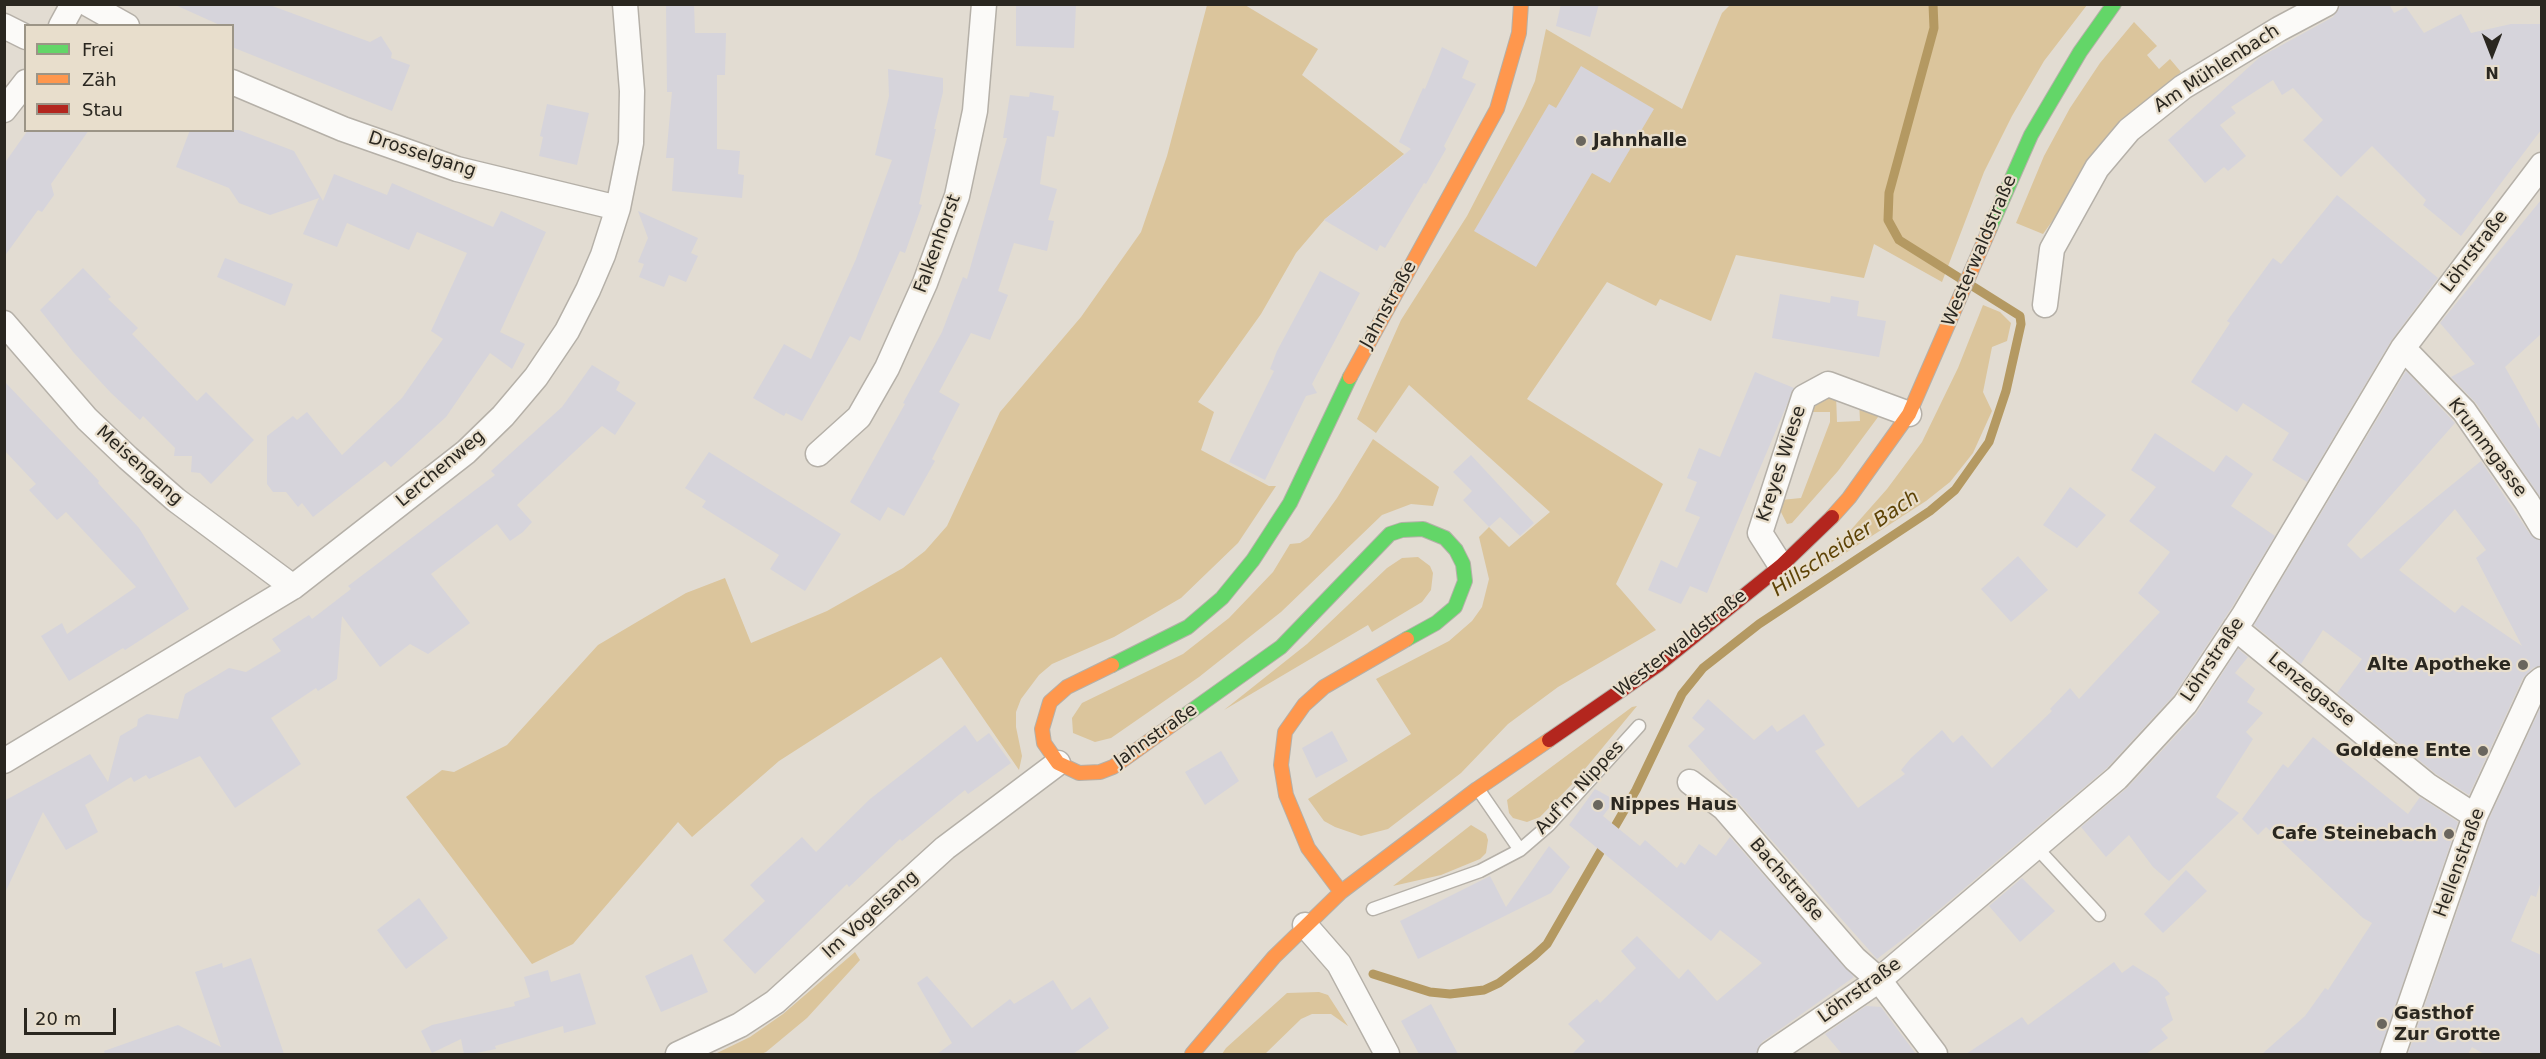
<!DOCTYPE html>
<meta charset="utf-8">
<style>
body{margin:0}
#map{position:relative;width:2546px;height:1059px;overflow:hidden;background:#e2dcd2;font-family:"DejaVu Sans",sans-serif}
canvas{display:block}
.frame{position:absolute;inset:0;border:6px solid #2a2720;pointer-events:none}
.legend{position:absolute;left:24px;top:24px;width:210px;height:108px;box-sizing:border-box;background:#e8decc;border:2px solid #9c9587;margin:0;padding:8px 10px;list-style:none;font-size:18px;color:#2a2720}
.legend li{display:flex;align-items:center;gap:12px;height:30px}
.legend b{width:30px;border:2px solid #9c9587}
.north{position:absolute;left:2462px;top:24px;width:60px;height:60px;-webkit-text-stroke:4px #e8decc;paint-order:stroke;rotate:180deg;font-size:16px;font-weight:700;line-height:24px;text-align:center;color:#2a2720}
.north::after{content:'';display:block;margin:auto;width:21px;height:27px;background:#2a2720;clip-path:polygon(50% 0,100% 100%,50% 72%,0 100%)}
.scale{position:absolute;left:24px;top:1008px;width:92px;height:27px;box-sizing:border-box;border:3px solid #2a2720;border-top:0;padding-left:8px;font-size:18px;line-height:21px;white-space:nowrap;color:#2a2720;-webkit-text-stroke:4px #e8decc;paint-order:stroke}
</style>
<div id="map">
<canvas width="2546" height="1059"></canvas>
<div class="frame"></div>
<ul class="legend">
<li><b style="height:8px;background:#63d668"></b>Frei</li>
<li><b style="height:8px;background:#ff974d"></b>Zäh</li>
<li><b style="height:8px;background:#b3261e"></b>Stau</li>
</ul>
<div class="north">N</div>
<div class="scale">20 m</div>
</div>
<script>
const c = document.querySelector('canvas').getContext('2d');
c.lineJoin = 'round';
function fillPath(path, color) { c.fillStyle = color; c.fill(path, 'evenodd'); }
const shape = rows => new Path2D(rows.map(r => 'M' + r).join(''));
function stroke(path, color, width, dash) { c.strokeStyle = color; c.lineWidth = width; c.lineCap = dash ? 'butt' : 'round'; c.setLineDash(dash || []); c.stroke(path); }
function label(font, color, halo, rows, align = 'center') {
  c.font = font + ' "DejaVu Sans",sans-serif'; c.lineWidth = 4.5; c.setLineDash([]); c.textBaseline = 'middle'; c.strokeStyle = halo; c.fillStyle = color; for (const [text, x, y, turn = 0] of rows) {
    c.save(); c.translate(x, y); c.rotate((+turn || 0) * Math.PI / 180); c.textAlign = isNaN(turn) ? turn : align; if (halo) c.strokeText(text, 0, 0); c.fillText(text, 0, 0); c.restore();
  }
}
fillPath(shape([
 [1207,5,1245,5,1318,49,1302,75,1404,154,1325,219,1296,253,1261,314,1198,402,1214,412,1201,450,1269,486,1276,486,1238,543,1181,598,1114,637,1052,664,1039,675,1021,699,1016,712,1016,727,1022,756,1019,770,941,657,779,761,692,837,678,822,573,944,532,964,406,797,442,770,454,772,507,745,598,645,686,593,725,578,751,643,827,611,903,568,925,551,947,526,1000,412,1081,317,1141,232,1167,156],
 [1730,5,2087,5,2044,61,2012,116,1984,172,1942,282,1874,244,1864,278,1736,255,1711,321,1660,299,1656,306,1607,282,1527,399,1663,484,1616,584,1656,630,1558,687,1508,724,1461,773,1388,829,1361,836,1335,827,1324,821,1308,799,1411,734,1376,679,1449,641,1472,621,1482,607,1489,579,1479,537,1489,527,1509,547,1550,512,1409,385,1376,433,1357,419,1401,320,1467,216,1524,106,1535,81,1546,29,1682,109,1722,13],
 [2134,22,2157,46,2147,55,2159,69,2170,59,2181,72,2122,124,2043,234,2016,223,2044,156,2070,108,2100,63],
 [1983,305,2000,312,2011,323,2007,341,1992,347,1983,392,1992,411,1973,453,1950,482,1926,501,1810,576,1887,489,1922,442,1958,368],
 [1836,395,1837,422,1860,421,1859,402,1881,413,1838,471,1792,523,1787,524,1780,510,1781,500,1801,498,1830,422,1830,412,1811,412,1813,405,1818,398],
 [1373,439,1439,487,1433,506,1411,504,1382,515,1281,612,1199,677,1111,738,1095,742,1073,733,1072,718,1082,703,1183,654,1229,618,1273,572,1290,544,1300,543,1309,537,1337,498],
 [1418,557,1430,566,1433,573,1431,590,1422,602,1372,632,1368,625,1224,710,1307,644,1387,568,1402,558],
 [1637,706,1575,781,1540,817,1527,822,1513,818,1509,813,1507,800,1632,707],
 [1471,825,1486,834,1488,840,1486,853,1480,859,1441,875,1393,886],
 [855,952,860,960,807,1018,766,1052,761,1054,715,1054,750,1037,783,1014],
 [1319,992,1328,995,1348,1026,1331,1014,1312,1014,1301,1019,1265,1054,1222,1054,1226,1048,1287,993]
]), '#dbc59c');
stroke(shape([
 [1373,974,1430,992,1450,994,1484,990,1499,983,1534,956,1547,944,1636,790,1682,694,1703,668,1759,624,1930,511,1955,490,1989,442,2006,391,2021,324,2020,316,1899,240,1888,220,1889,193,1934,28,1933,4]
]), '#b49962', 9);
fillPath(shape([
 [173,4,267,4,370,42,381,36,392,53,391,58,410,65,392,111,232,47,232,26,222,26],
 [666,4,694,4,695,33,726,33,725,75,717,75,717,149,740,151,738,174,744,175,742,198,672,191,674,158,666,158,672,92,667,92],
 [1016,4,1076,4,1074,48,1016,46],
 [1561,4,1599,4,1590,37,1556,26],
 [2342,4,2389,4,2394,13,2406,7,2424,33,2461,14,2471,33,2511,24,2541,24,2541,130,2461,236,2423,205,2426,200,2372,146,2341,177,2303,140,2323,120,2293,88,2282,95,2273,80,2231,107,2236,113,2220,125,2246,156,2228,171,2224,167,2205,183,2168,140,2260,57,2333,17],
 [1442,47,1469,61,1462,78,1476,84,1444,146,1446,149,1426,184,1424,183,1385,248,1380,245,1377,251,1324,220,1411,149,1399,142,1423,88,1425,89],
 [1581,66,1654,109,1610,183,1592,173,1536,267,1474,231,1549,104,1556,108],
 [888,69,943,78,943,92,934,129,936,129,919,204,922,205,905,253,900,251,860,341,850,336,802,421,786,413,791,404,784,416,753,398,784,344,811,359,856,259,892,160,875,155,889,96],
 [1030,92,1054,96,1052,110,1059,111,1054,137,1047,136,1040,184,1057,189,1048,220,1054,221,1047,251,1014,243,998,291,1008,295,990,340,971,333,939,392,960,404,932,459,935,461,904,516,888,507,880,521,850,502,905,404,903,403,942,332,963,277,967,279,1007,138,1003,138,1010,95,1029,97],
 [547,104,589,113,577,165,539,156,543,137,540,136],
 [28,130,89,130,51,184,54,195,42,212,38,210,4,257,4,164],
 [190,130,239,130,294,151,323,201,334,174,387,195,392,183,493,227,501,211,546,232,500,332,525,344,512,369,490,353,446,417,391,467,385,461,313,517,302,503,298,507,286,492,273,492,267,484,267,436,293,416,297,420,307,412,342,455,402,398,443,339,431,331,467,253,417,232,409,250,347,223,337,247,303,234,319,198,270,215,239,203,229,188,176,167],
 [2337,195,2438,278,2391,341,2307,482,2272,460,2289,433,2243,403,2237,412,2191,382,2230,323,2227,321,2273,258,2281,264],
 [2541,200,2541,334,2505,367,2541,431,2541,498,2476,403,2451,377,2475,364,2440,323],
 [638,211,698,238,691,253,698,256,686,282,669,275,664,287,639,277,644,264,638,262,648,238],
 [225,258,293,284,285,306,217,277],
 [83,268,111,297,108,299,138,328,132,334,197,401,206,392,254,440,211,484,200,473,191,472,192,456,174,456,175,448,143,416,140,420,111,393,74,353,40,310],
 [1320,271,1360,293,1312,384,1317,393,1306,396,1265,480,1229,462,1274,371,1270,369,1277,351],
 [1780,294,1830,303,1831,296,1859,301,1857,316,1886,321,1879,357,1772,338],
 [592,365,620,382,616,390,636,403,615,435,602,426,517,505,532,522,523,532,510,541,497,524,431,574,470,623,428,654,410,644,380,667,342,616,337,679,318,691,316,688,271,718,301,764,235,808,200,756,149,779,146,775,134,782,131,777,85,805,98,832,66,850,43,812,4,895,4,801,90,754,108,782,120,736,137,726,138,719,147,714,178,719,185,694,229,668,246,672,281,651,272,639,309,615,312,619,351,589,348,586,495,475,491,471,562,407],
 [2406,371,2455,423,2347,545,2361,559,2481,461,2530,534,2541,541,2541,665,2533,668,2523,678,2469,795,2436,774,2337,693,2362,659,2323,630,2301,664,2254,625],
 [2455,509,2486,550,2476,558,2522,646,2462,605,2455,613,2399,570],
 [1755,372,1794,388,1707,593,1690,586,1681,604,1648,590,1661,560,1677,568,1700,517,1685,511,1697,482,1687,478,1699,448,1720,457],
 [4,381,99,481,98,483,139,528,189,609,125,650,123,648,69,681,41,636,62,623,67,634,136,587,66,512,57,520,29,490,36,484,4,450],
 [2155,433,2214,472,2226,455,2253,474,2231,506,2275,536,2232,607,2174,695,2107,768,1915,930,1877,959,1688,746,1705,729,1692,718,1708,699,1754,740,1772,725,1777,732,1804,714,1825,745,1815,751,1858,808,1905,774,1901,770,1911,758,1942,730,1953,743,1962,735,1992,768,2052,711,2050,709,2070,688,2079,699,2160,612,2138,593,2170,552,2129,521,2156,487,2131,470],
 [709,452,841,534,805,591,770,569,779,555,702,507,706,501,685,488],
 [1471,455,1534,523,1520,536,1500,517,1489,527,1463,500,1472,491,1453,472],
 [2070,487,2106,515,2077,548,2043,525],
 [2018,556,2048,590,2011,622,1981,589],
 [2238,649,2248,657,2235,673,2255,689,2247,702,2263,713,2246,732,2253,739,2216,797,2239,813,2169,881,2153,867,2129,835,2106,857,2081,827,2127,788,2196,714],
 [2541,706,2541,881,2536,897,2531,895,2511,941,2541,955,2541,1054,2484,1054,2472,1047,2468,1054,2408,1054,2488,821],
 [965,725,977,742,989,733,1011,763,968,794,965,790,902,841,900,839,849,887,847,884,755,974,723,940,765,901,750,885,802,837,816,852,870,799],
 [1332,731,1348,761,1316,778,1302,748],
 [2313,737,2408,814,2420,797,2458,822,2379,1054,2262,1054,2305,1016,2325,988,2328,990,2372,923,2363,918,2266,827,2258,835,2242,819,2283,764,2288,768],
 [1221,751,1239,781,1205,805,1185,772],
 [1595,789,1615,800,1603,816,1640,846,1645,840,1677,868,1681,862,1685,865,1699,844,1716,856,1730,837,1854,977,1762,1042,1756,1054,1572,1054,1585,1041,1568,1024,1597,999,1600,1003,1636,968,1621,951,1637,936,1679,979,1688,969,1717,1001,1762,963,1720,930,1711,941,1569,825],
 [1549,846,1570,867,1551,893,1418,959,1400,921,1490,876,1506,907],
 [2186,870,2207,891,2163,933,2144,914],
 [2022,878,2055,911,2020,942,1989,906],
 [419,898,448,938,406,969,377,930],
 [692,954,708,992,661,1012,645,976],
 [251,958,284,1054,105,1054,104,1051,178,1025,221,1047,195,972,222,963,223,968],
 [2114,962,2122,973,2133,965,2157,980,2170,994,2165,997,2173,1020,2161,1029,2168,1038,2146,1054,1966,1054,2022,1017,2028,1025],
 [548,970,551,982,580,973,596,1024,564,1033,563,1026,495,1046,496,1049,471,1054,464,1054,461,1039,432,1053,421,1031,432,1025,515,1006,514,1002,530,997,524,977],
 [927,976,972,1028,1010,999,1014,1004,1053,980,1072,1010,1090,997,1109,1028,1073,1054,937,1054,952,1043,917,983],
 [1431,1004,1458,1054,1419,1054,1401,1021],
 [1866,1006,1881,1007,1916,1054,1842,1054,1825,1034]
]), '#d6d4db');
const lane = shape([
 [1478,789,1520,850],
 [2036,847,2099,915],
 [1373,909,1480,871,1520,850,1549,825,1639,726]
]);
const street = shape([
 [88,4,127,26],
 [4,26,26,37],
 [61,26,73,4],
 [232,82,343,129,457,169,618,208],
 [4,110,26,82],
 [2045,305,2052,249,2097,168,2129,130,2183,87,2279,29,2326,4],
 [4,323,87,419,128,458,176,500,293,587],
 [2403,348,2464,411,2527,502,2542,527],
 [818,454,859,417,887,368,925,283,957,196,975,111,984,4],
 [1781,566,1760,533,1804,397,1828,384,1909,414],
 [2235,628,2427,785,2475,816],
 [4,761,293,587,466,452,503,416,536,377,567,331,588,290,603,255,618,208,631,143,632,91,625,4],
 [1690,782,1724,808,1855,959,1879,980,1935,1054],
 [1305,925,1339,964,1387,1054],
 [678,1054,740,1025,775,1002,945,848,1058,763],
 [1770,1054,1879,980,2117,778,2185,704,2244,615,2403,348,2542,165],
 [2393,1054,2475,816,2536,684,2542,679]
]);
const fast = shape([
 [1990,228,2031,135,2080,52,2114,4],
 [1112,665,1188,627,1222,598,1253,560,1290,503,1350,377],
 [1180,719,1281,647,1390,534,1402,530,1423,529,1445,538,1456,550,1463,564,1465,581,1455,607,1436,623,1407,639]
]);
const slow = shape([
 [1350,377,1497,109,1519,33,1521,4],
 [1832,517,1849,498,1909,414,1990,228],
 [1112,665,1067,687,1050,702,1042,729,1044,743,1058,763,1079,773,1100,772,1113,767,1180,719],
 [1341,892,1308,848,1286,795,1281,765,1285,732,1304,705,1324,687,1407,639],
 [1192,1054,1274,957,1341,892,1477,789,1549,740]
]);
const jam = shape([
 [1549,740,1658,665,1781,566,1832,517]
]);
stroke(lane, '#b5b0a8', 15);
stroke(street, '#b5b0a8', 27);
stroke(fast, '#b5b0a8', 16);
stroke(slow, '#b5b0a8', 16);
stroke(jam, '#b5b0a8', 16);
stroke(lane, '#fbfaf8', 12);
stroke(street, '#fbfaf8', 24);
stroke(fast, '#63d668', 14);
stroke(slow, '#ff974d', 14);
stroke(jam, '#b3261e', 14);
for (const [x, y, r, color] of [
 [1581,141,6,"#6a665e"],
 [2523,665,6,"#6a665e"],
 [2483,751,6,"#6a665e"],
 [1598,805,6,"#6a665e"],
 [2449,834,6,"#6a665e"],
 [2382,1024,6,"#6a665e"]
]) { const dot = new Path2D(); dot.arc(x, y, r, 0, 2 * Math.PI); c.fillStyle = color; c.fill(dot); stroke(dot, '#e8decc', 2); }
label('18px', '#2a2720', '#e8decc', [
 ["Am Mühlenbach",2217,69,-33],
 ["Drosselgang",422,155,18],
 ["Falkenhorst",938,244,-70],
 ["Westerwaldstraße",1980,251,-67],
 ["Löhrstraße",2475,252,-53],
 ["Jahnstraße",1389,305,-61],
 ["Krummgasse",2487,448,53],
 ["Kreyes Wiese",1782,464,-72],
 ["Meisengang",139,466,42],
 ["Lerchenweg",441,469,-40],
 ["Westerwaldstraße",1681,644,-38],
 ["Löhrstraße",2213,660,-56],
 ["Lenzegasse",2311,690,39],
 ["Jahnstraße",1156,736,-35],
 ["Auf'm Nippes",1580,788,-47],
 ["Hellenstraße",2460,863,-70],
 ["Bachstraße",1786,880,49],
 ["Im Vogelsang",871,915,-42],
 ["Löhrstraße",1860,991,-36]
]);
label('bold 18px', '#2a2720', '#e8decc', [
 ["Jahnhalle",1593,141],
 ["Alte Apotheke",2511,665,"right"],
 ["Goldene Ente",2471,751,"right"],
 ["Nippes Haus",1610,805],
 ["Cafe Steinebach",2437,834,"right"],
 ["Gasthof",2394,1014],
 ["Zur Grotte",2394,1035]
], 'left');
label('italic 20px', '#5d4306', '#e8decc', [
 ["Hillscheider Bach",1846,544,-34]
]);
</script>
